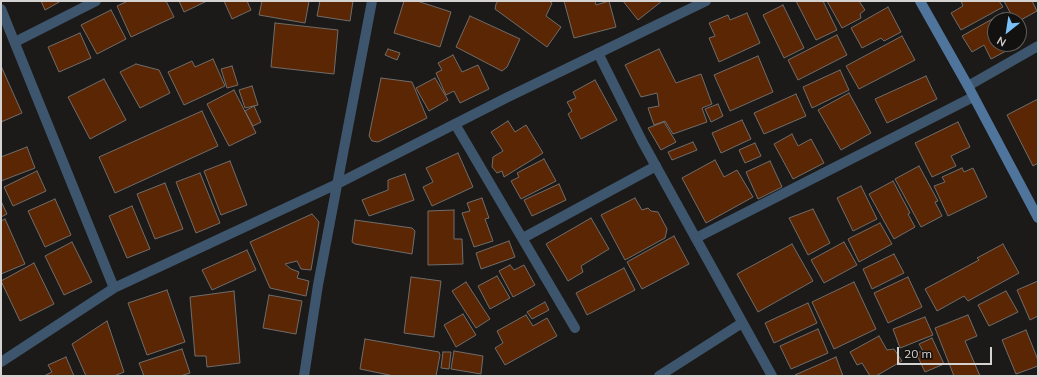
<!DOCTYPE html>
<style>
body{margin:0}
#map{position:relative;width:1039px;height:377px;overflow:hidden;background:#1c1a18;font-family:Mulish,sans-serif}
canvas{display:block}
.frame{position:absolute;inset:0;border:2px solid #d5d3d2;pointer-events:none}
.north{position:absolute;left:987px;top:12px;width:40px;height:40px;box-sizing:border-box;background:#13110f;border:1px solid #615f5d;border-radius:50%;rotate:210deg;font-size:11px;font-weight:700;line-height:16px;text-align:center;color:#d5d3d2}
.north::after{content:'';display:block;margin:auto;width:14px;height:18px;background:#79bff8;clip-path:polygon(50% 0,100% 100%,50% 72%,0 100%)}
.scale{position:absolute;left:897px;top:347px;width:95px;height:18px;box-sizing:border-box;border:2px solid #d5d3d2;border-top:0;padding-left:5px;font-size:12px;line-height:14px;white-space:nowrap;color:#d5d3d2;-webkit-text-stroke:3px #13110f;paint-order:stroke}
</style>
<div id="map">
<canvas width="1039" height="377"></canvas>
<div class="frame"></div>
<div class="north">N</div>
<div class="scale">20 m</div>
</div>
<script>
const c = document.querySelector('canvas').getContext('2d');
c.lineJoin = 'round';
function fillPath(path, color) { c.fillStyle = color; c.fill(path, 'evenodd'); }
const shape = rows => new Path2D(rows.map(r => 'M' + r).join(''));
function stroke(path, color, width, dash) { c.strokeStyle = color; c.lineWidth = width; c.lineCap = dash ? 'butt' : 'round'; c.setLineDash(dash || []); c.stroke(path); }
const building = shape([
 [41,1,61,1,45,10,41,1],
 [128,1,166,1,174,17,131,37,117,6,128,1],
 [179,1,207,1,184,12,179,1],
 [224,1,247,1,251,10,232,19,224,1],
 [262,1,309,1,305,23,259,15,262,1],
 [320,1,353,1,350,21,317,16,320,1],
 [404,1,417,1,451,12,440,47,394,33,404,1],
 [498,1,549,1,552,3,546,16,561,27,547,47,495,9,496,4,498,1],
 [564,1,595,1,596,5,609,1,616,27,574,38,564,1],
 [623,1,662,1,638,20,623,1],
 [796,1,823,1,837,30,816,40,796,1],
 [827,1,859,1,865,10,860,14,861,18,842,28,827,1],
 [961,1,999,1,1003,7,961,30,951,13,963,6,961,1],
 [1004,1,1032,1,1037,11,1019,21,1019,20,1014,20,1004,1],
 [783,5,804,48,784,58,763,15,783,5],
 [888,7,901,32,884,41,881,38,862,48,851,28,888,7],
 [111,10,126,39,97,54,81,25,111,10],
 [747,13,760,43,719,62,709,38,715,36,709,23,728,15,730,20,747,13],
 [1003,13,1007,20,995,20,995,44,1019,44,991,59,984,45,972,52,962,36,1003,13],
 [470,16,520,39,507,67,502,71,456,47,470,16],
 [275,23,338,30,334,74,271,67,275,23],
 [80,33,91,58,59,72,48,47,80,33],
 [837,35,847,55,798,80,788,60,837,35],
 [902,36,915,60,859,89,846,66,902,36],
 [388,49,400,53,397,60,385,55,388,49],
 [659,49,676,83,701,74,712,104,702,108,707,122,673,134,665,121,654,125,648,108,659,106,657,93,641,97,625,65,659,49],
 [453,55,462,72,478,65,489,89,460,103,454,91,446,95,436,73,442,70,438,63,453,55],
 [758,56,773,92,730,111,714,75,758,56],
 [213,59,225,86,184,105,168,72,192,61,195,67,213,59],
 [136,64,159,70,170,93,140,108,120,72,136,64],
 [1,66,22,113,1,122,1,66],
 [232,66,238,85,227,88,221,69,232,66],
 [840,70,849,90,812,108,803,87,840,70],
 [926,76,937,99,887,123,875,99,926,76],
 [381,78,412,82,427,118,378,142,372,141,369,136,381,78],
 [435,78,448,100,429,111,416,88,435,78],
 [104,79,126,120,90,139,68,97,104,79],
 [595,80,617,120,581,139,568,114,572,111,567,102,576,98,573,92,595,80],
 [252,86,258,105,245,108,239,90,252,86],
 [234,90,256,133,229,146,207,104,234,90],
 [849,93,871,133,841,150,818,110,849,93],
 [796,94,806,116,764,134,754,113,796,94],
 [1038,99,1038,163,1033,166,1007,115,1038,99],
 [718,104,723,116,711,122,705,109,718,104],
 [254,106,261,122,253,126,245,111,254,106],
 [202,111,218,146,115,193,99,157,202,111],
 [742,120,751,139,721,153,712,133,742,120],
 [508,121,515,132,526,125,543,153,504,177,502,171,497,173,492,167,493,157,503,151,491,132,508,121],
 [664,122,676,142,661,150,648,128,664,122],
 [958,122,970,147,951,156,956,166,932,177,915,143,958,122],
 [792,134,798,146,811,139,824,163,793,179,774,144,792,134],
 [693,142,697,150,672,160,668,152,693,142],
 [755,143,761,156,745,163,739,150,755,143],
 [27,147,35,168,1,181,1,157,27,147],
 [458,153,473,187,432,206,423,187,433,182,426,168,458,153],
 [544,159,556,181,521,199,511,181,519,177,517,173,544,159],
 [715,160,724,177,737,170,753,197,706,223,682,178,715,160],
 [230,161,247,205,221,215,204,171,230,161],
 [770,161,782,187,758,199,746,172,770,161],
 [919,166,938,201,935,202,942,216,921,227,895,179,919,166],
 [962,168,964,172,973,168,987,197,948,216,934,186,945,182,942,177,962,168],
 [37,171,46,191,13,206,4,187,37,171],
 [200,173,220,223,196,233,176,182,200,173],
 [405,174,414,200,369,216,362,200,388,190,388,180,405,174],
 [893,181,910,213,908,214,915,227,894,239,869,194,893,181],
 [165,183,183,229,155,239,137,194,165,183],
 [559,184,566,200,532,216,524,200,559,184],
 [861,186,877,219,853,231,837,198,861,186],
 [482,198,489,218,485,219,493,241,474,247,462,213,470,211,467,203,482,198],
 [635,198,642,210,648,208,651,211,658,212,667,229,665,238,625,260,601,215,635,198],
 [55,199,71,235,45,247,28,211,55,199],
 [1,201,7,214,1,217,1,201],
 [132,206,150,249,127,258,109,216,132,206],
 [813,209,830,243,808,255,789,218,813,209],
 [454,210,454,239,462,239,463,264,428,265,428,211,454,210],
 [312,214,319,222,311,270,301,269,297,261,285,264,291,269,299,272,297,278,309,281,306,296,270,288,250,242,312,214],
 [591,218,609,249,581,266,583,272,568,281,546,244,591,218],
 [5,219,25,264,1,274,1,221,5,219],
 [355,220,412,228,415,231,412,254,355,244,352,242,355,220],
 [880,223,892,244,859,262,848,239,880,223],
 [674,236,689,264,642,289,627,262,674,236],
 [509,241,515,257,481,269,476,253,509,241],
 [72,242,92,282,64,295,45,256,72,242],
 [844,242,857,265,824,283,811,260,844,242],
 [792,244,813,281,758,312,737,274,792,244],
 [1003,244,1019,273,968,301,964,296,937,311,925,289,979,260,977,258,1003,244],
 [247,250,256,270,212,290,202,270,247,250],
 [894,254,904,273,872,289,863,269,894,254],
 [34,263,54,304,20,321,1,281,34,263],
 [510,265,514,270,524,265,535,285,513,297,499,271,510,265],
 [624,268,635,290,587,315,576,293,624,268],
 [497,276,510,298,490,309,478,286,497,276],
 [411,277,441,281,434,337,404,333,411,277],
 [908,277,922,307,888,323,874,293,908,277],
 [1038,281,1038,316,1030,320,1017,290,1038,281],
 [466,282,490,319,476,328,452,291,466,282],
 [854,282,876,329,834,349,812,302,854,282],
 [167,290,185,342,147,355,128,303,167,290],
 [234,291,240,363,207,367,206,356,195,356,190,297,234,291],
 [1006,291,1018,312,989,326,978,305,1006,291],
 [269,295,302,301,296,334,263,328,269,295],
 [545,302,549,310,532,319,527,312,545,302],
 [808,303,817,323,774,343,765,323,808,303],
 [463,314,476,335,456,347,444,325,463,314],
 [526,315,533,326,547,318,557,336,505,365,495,348,503,343,497,331,526,315],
 [968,315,977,336,965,341,980,376,954,376,935,328,968,315],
 [925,317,933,335,900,348,893,329,925,317],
 [107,321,124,372,114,376,86,376,72,344,107,321],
 [818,329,828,353,791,369,780,346,818,329],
 [1026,330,1038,360,1038,366,1016,374,1002,340,1026,330],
 [879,336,887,350,894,349,902,361,876,376,870,376,862,363,857,365,850,352,879,336],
 [932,338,944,364,925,372,916,353,923,351,919,344,932,338],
 [365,339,439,352,440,355,436,376,394,376,360,369,365,339],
 [182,349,190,373,180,376,144,376,139,363,182,349],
 [454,351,483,356,481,374,451,369,454,351],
 [443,352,451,352,449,369,441,368,443,352],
 [66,357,74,376,44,376,52,372,48,365,66,357],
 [836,357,843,376,795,376,795,375,836,357]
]);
fillPath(building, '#5a2603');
stroke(building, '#706d6b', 1);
stroke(shape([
 [15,42,96,1],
 [968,86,1038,46],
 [455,124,575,328],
 [523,238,656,166],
 [696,238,973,97]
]), '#3d556d', 10);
stroke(shape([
 [1,9,114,288],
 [598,53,642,141,772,376],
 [1,362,114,288,337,184,506,98,706,1],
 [304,376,318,285,372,1],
 [659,376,742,323]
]), '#3d556d', 10);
stroke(shape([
 [920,1,968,86,1038,218]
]), '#4f759d', 10);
</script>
